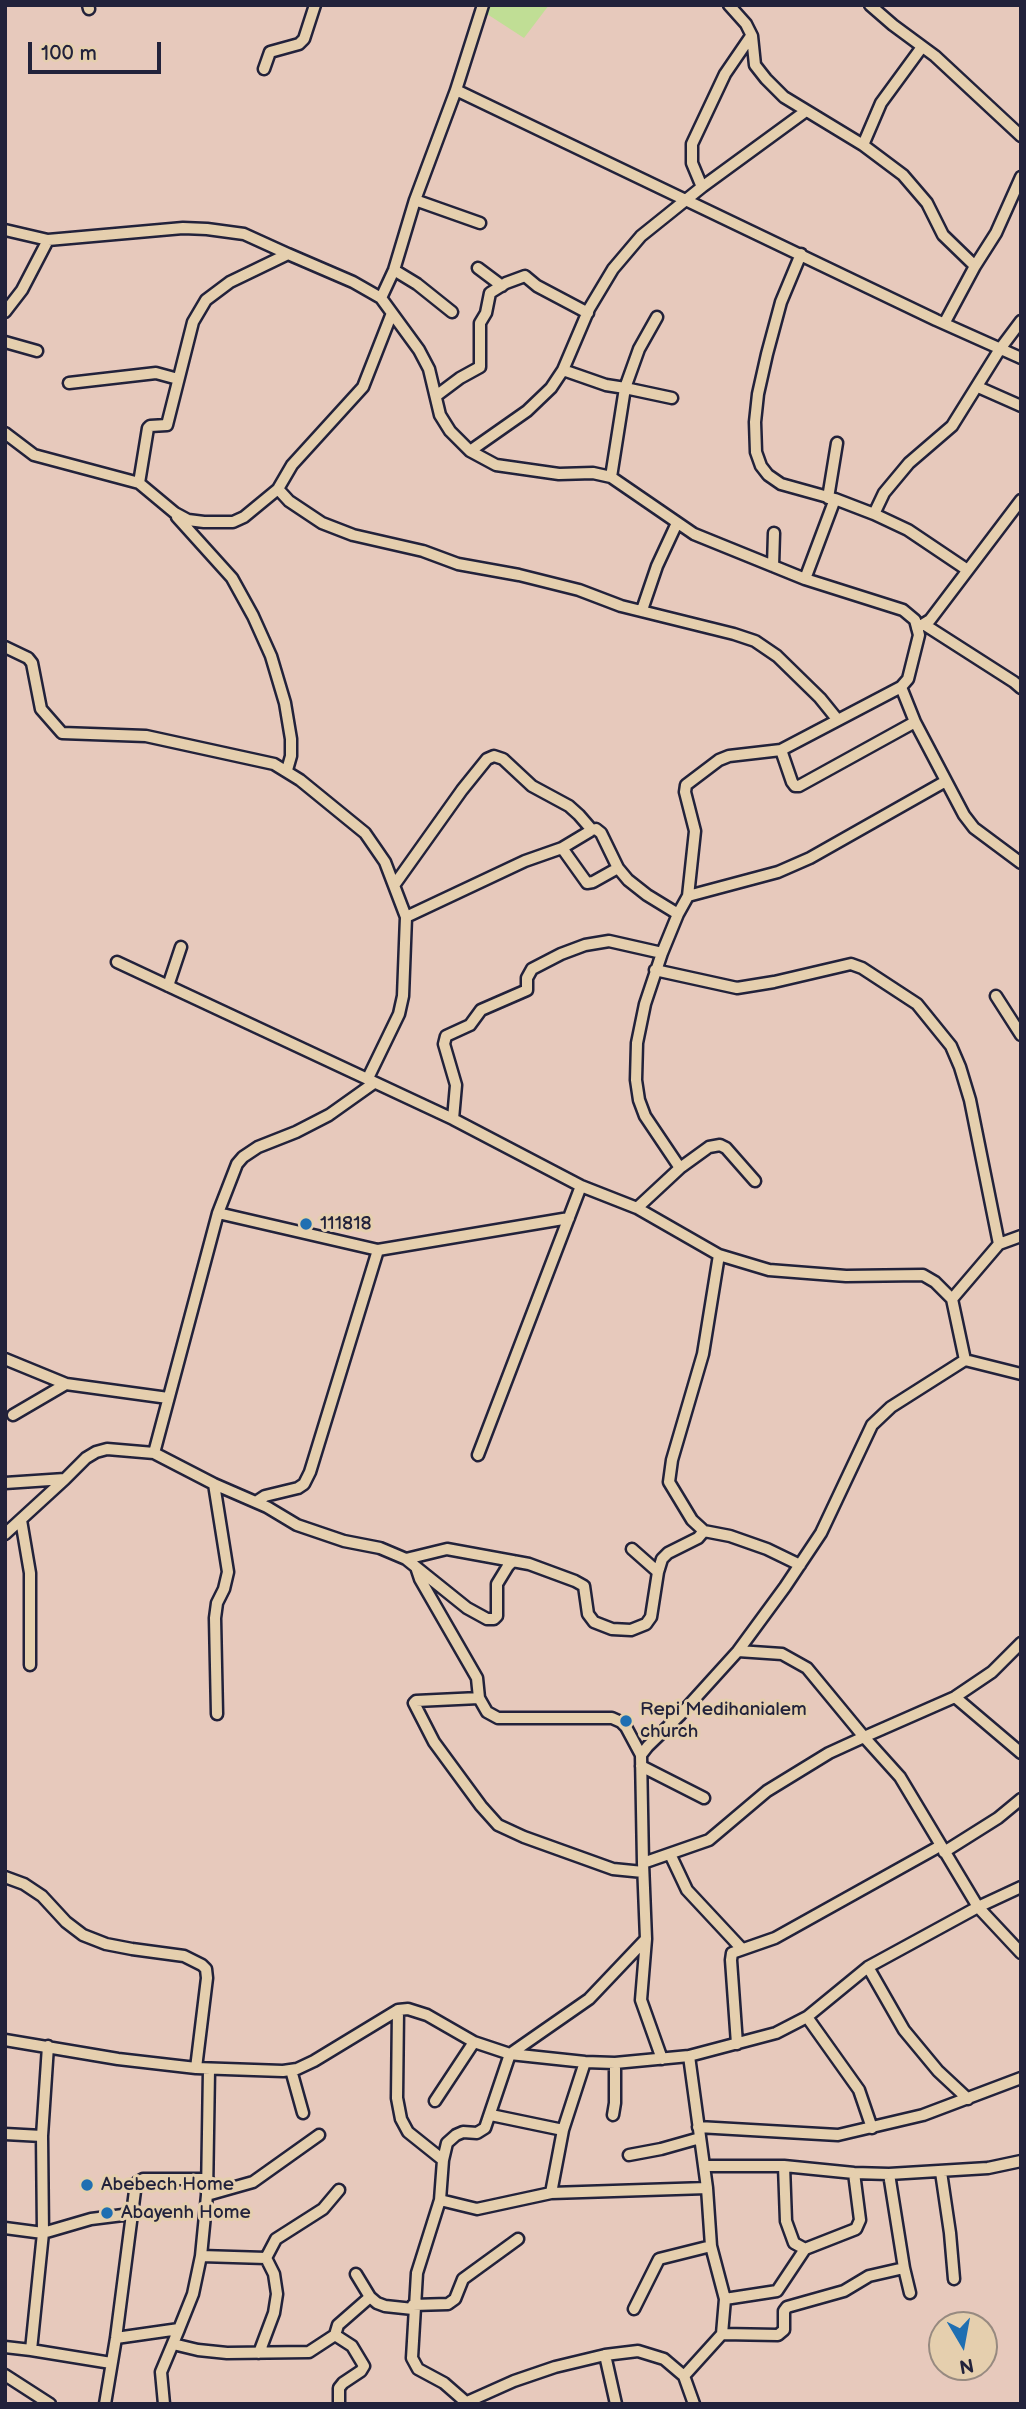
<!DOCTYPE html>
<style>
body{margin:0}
#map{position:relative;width:1026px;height:2409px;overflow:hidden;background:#e7c9bc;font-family:"Balsamiq Sans",sans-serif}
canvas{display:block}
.frame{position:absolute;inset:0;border:7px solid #22223b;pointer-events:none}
.north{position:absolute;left:928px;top:2311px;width:70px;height:70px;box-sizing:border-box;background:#e5cfae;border:2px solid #978a80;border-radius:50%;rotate:170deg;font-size:19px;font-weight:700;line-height:28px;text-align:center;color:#22223b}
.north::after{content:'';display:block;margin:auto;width:24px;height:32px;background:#1f6fb2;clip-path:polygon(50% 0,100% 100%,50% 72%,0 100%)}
.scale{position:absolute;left:28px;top:42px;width:133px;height:32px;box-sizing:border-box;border:4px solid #22223b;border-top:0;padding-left:9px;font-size:21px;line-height:24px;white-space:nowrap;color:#22223b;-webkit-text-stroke:5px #e5cfae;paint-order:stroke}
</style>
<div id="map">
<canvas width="1026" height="2409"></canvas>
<div class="frame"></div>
<div class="north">N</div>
<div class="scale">100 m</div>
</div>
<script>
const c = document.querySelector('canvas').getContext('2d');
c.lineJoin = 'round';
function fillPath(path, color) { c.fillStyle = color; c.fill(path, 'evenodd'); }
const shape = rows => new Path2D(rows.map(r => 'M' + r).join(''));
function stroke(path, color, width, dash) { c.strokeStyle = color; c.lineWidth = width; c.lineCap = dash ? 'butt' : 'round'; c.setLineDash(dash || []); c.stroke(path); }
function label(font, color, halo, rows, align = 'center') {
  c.font = font + ' "Balsamiq Sans",sans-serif'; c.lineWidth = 6; c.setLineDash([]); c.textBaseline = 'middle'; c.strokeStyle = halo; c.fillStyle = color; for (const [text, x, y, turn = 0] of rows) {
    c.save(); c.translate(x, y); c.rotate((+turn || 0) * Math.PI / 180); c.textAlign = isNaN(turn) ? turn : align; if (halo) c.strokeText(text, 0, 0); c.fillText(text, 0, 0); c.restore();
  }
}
fillPath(shape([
 [489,5,549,5,524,38,487,14]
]), '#c0de95');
const minor = shape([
 [88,5,89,9],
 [483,5,456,90,415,200,394,270,381,298,419,350,429,369,440,415,450,431,470,451,496,465,559,474,593,473,611,477,694,534,805,579,903,610,915,620,919,635,908,679,901,687,915,722,964,815,974,828,1021,863],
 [729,5,746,24,752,36,755,65,766,79,784,97,863,145,903,175,927,203,943,235,975,266,945,322],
 [870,5,893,25,935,56,1021,136],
 [264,69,270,52,299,44,304,39,315,5],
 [456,90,936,320,1021,358],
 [863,145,881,103,922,47],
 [702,187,692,163,692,144,725,74,751,36],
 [415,200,480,223],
 [5,230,48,240,183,228,207,229,244,234,288,254],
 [801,254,781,302,767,354,758,394,755,422,756,452,761,466,768,475,781,484,835,499],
 [975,266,996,233,1021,177],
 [478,268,502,286],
 [394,270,417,284,452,312],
 [5,312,22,290,48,240],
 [392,313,363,387,292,465,278,489,289,501,322,523,353,535,423,551,458,564,519,575,579,590,621,606,734,634,755,641,777,656,820,698,837,719],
 [657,317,639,349,625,388,672,398],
 [5,342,37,351],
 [563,370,606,385,625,388,611,477],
 [69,383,156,373,178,379],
 [978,387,1021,406],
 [436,396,460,378,480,367,480,323,486,313,490,293,506,283,525,276,537,286,588,313],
 [5,433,34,455,139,483],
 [470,451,527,411,551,388,563,370,589,309,613,269,641,236,702,187,806,111],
 [278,489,244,517,233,522,204,522,188,520,175,513,139,483,148,428,150,426,167,425,193,322,206,300,230,282,288,254,353,282,381,298],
 [828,498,837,443],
 [874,514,884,493,909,463,952,426,1000,349,1021,321],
 [177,517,232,578,253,616,271,656,285,703,291,739,291,756,287,770],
 [773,566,774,533],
 [805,579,835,499,874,514,908,530,966,569],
 [642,610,657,566,677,523],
 [925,625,1014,682,1021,688],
 [917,628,930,620,1021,500],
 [5,647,28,658,32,663,41,709,62,733,146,736,274,764,300,780,365,833,385,862,406,917,403,996,399,1014,368,1078],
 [781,750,792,782,795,786,799,786,915,722],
 [562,848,587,883,593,882,618,868],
 [395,884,462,790,487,759,494,756,503,759,532,786,569,806,579,815,592,830],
 [688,896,778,872,810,858,946,781],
 [406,917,525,861,562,848,592,830,596,829,601,833,618,868,628,880,647,895,678,914],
 [117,962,453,1119,581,1186,637,1208,719,1255,769,1270,846,1276,923,1275,935,1282,952,1299],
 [655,970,737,988,774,982,851,964,862,968,917,1004,951,1046,960,1067,970,1100,999,1244],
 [168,986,181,947],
 [996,996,1021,1035],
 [453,1119,456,1085,444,1044,446,1036,470,1025,481,1010,527,990,527,978,532,969,561,954,585,945,609,941,662,953],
 [680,1168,709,1147,720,1145,726,1148,755,1181],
 [637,1208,680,1168,645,1116,639,1100,636,1080,637,1043,645,1004,662,953,678,914,688,896,695,831,685,792,686,785,719,760,729,756,781,750,901,687],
 [218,1213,237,1164,243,1157,258,1147,296,1132,329,1115,374,1083],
 [719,1255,703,1354,672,1460,669,1482,692,1520,704,1531,730,1536,767,1549,800,1565],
 [5,1359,66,1384,168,1398],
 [965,1360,952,1299,999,1244,1021,1236],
 [13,1415,66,1384],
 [478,1455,581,1186],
 [5,1483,65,1479,86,1458,96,1452,107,1449,154,1453],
 [214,1484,228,1572,224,1589,217,1603,215,1618,217,1714],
 [256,1502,265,1496,298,1488,304,1484,310,1472,378,1250],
 [21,1520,30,1573,30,1665],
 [5,1534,65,1479],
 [632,1549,658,1572],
 [406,1559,447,1549,529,1564,575,1581,584,1586,588,1614,594,1622,612,1629,631,1630,646,1624,651,1617,658,1572,662,1559,668,1553,698,1538,704,1531],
 [513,1561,508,1566,497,1584,497,1616,494,1619,487,1619,467,1608,406,1559,380,1548,344,1541,297,1525,267,1507,214,1484,154,1453,218,1213,378,1250,569,1218],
 [416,1567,420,1579,477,1678,479,1698,487,1712,498,1718,612,1718,621,1722,626,1727,641,1755],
 [1021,1643,992,1672,955,1697,864,1737,900,1777,978,1907,1021,1953],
 [955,1697,1021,1753],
 [479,1698,416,1701,414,1703,434,1742,481,1806,498,1825,524,1837,613,1869,643,1872],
 [641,1766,704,1798],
 [944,1852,998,1818,1021,1799],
 [670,1854,687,1890,742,1949],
 [643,1863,641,1755,648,1746,680,1715,738,1651,785,1587,821,1533,872,1425,891,1407,965,1360,1021,1374],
 [5,1877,24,1884,42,1896,66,1922,83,1935,106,1944,132,1949,184,1956,202,1965,206,1969,207,1978,196,2068],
 [646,1939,643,1863,709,1840,767,1791,829,1753,864,1737,807,1668,782,1654,738,1651],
 [868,1967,904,2030,938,2071,968,2099],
 [807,2017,859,2090,872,2128],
 [5,2040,118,2059,196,2068,283,2071,297,2069,314,2061,398,2010],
 [737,2044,731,1960,732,1953,775,1938,940,1846],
 [291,2070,303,2113],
 [435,2101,474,2042],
 [491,2115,563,2130],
 [613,2115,615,2103,615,2063],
 [698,2127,838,2135,923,2115,1021,2078],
 [5,2134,42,2136],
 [629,2155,661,2149,700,2138],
 [443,2160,408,2132,401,2119,397,2098,398,2010,408,2009,427,2015,474,2042,510,2054,589,1999,646,1939,641,2000,662,2059],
 [704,2166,784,2166,854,2173,889,2174,988,2168,1021,2161],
 [784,2166,786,2221,794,2243,805,2249],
 [941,2172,950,2233,954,2279],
 [551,2193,563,2130,585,2062],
 [207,2195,253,2182,319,2135],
 [440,2200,443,2160,447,2143,456,2135,463,2132,477,2133,485,2128,510,2054,585,2062,615,2063,689,2056,776,2033,807,2017,868,1967,978,1907,1021,1887],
 [5,2228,43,2233,91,2219,131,2214],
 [201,2256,266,2258,276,2239,323,2209,339,2190],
 [904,2268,910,2293],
 [356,2274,370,2297,377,2303,385,2306,413,2309],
 [725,2299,777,2291,805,2249,856,2229,860,2220,854,2173],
 [413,2305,448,2304,455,2299,463,2279,518,2239],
 [634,2309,659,2259,711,2246],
 [722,2334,778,2335,784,2330,784,2311,787,2307,844,2291,869,2276,904,2268,889,2174],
 [335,2335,352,2346,364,2366,361,2371,343,2383,339,2388,339,2404],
 [116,2338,179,2329,193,2294,201,2256,207,2195,209,2070],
 [173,2344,198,2350,227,2353,309,2352,335,2335,338,2325,370,2297],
 [5,2347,31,2350,43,2233,42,2136,48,2046],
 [31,2350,111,2363],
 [259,2353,274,2313,277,2294,274,2274,266,2258],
 [605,2355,616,2404],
 [5,2375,50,2404],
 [684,2376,722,2334,725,2299,711,2246,707,2188,689,2056],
 [467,2402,514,2381,555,2367,605,2355,638,2351,664,2359,684,2376,694,2404],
 [105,2404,116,2338,136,2183,143,2179,208,2179],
 [164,2404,161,2372,179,2329],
 [468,2404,444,2383,418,2369,412,2358,417,2273,440,2200,477,2209,551,2193,707,2188]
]);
stroke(minor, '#22223b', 15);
stroke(minor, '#e5cfae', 10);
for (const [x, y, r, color] of [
 [306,1224,7,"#1f6fb2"],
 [626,1721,7,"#1f6fb2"],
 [87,2185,7,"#1f6fb2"],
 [107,2213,7,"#1f6fb2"]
]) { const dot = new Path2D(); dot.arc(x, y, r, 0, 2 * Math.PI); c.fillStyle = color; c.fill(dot); stroke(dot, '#e5cfae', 2.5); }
label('19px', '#22223b', '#e5cfae', [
 ["111818",320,1224],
 ["Repi Medihanialem",640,1710],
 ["church",640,1732],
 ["Abebech Home",101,2185],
 ["Abayenh Home",121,2213]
], 'left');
</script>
